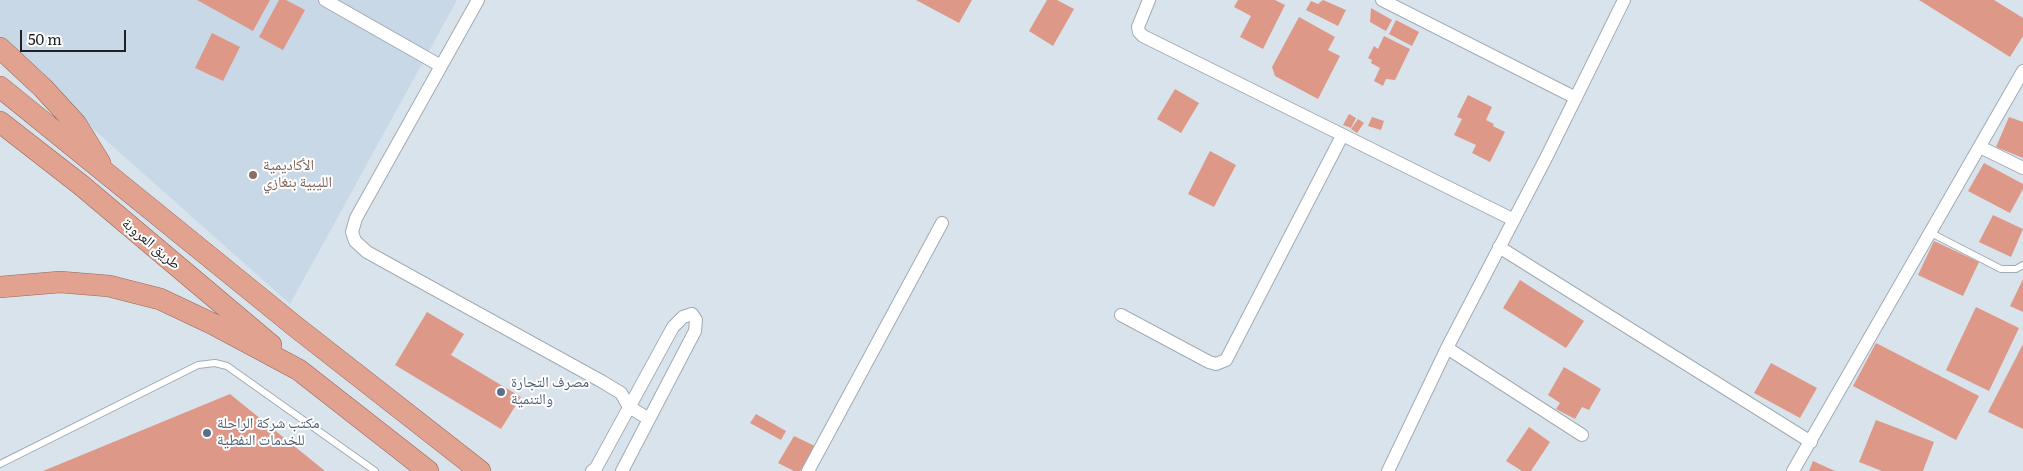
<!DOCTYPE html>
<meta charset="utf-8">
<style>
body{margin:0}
#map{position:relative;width:2023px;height:471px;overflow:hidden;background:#d9e3ec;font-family:Literata,serif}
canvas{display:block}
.scale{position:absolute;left:20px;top:30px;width:106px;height:22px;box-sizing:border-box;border:2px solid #1d2124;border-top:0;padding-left:6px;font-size:15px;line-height:18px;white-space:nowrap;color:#1d2124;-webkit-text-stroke:4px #fff;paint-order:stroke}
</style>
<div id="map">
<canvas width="2023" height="471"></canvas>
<div class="scale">50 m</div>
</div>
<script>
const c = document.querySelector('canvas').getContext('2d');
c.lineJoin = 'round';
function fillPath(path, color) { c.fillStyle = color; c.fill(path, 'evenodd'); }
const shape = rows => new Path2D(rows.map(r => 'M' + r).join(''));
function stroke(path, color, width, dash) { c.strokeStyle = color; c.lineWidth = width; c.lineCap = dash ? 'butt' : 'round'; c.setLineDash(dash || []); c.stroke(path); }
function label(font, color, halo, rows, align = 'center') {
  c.font = font + ' Literata,"Noto Naskh Arabic",serif'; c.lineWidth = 4; c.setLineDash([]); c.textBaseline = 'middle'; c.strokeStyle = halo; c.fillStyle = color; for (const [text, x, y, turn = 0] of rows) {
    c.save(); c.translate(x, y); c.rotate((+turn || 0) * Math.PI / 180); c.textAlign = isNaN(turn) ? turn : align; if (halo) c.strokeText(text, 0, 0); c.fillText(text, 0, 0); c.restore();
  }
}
fillPath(shape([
 [0,0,457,0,290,304,0,46]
]), '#c8d8e6');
fillPath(shape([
 [197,0,270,0,253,31],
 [279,0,286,0,305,10,283,50,259,37],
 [916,0,972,0,959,23],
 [1047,0,1057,0,1074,9,1053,46,1029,31],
 [1238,0,1275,0,1285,5,1263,49,1240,37,1251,16,1234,7],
 [1323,0,1346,10,1338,26,1306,10,1311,1,1318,4],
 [1919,0,1994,0,2023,18,2023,36,2010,57],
 [1371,8,1392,20,1386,31,1370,22],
 [1299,17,1335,37,1328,50,1340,56,1318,99,1275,76,1272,67],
 [1396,20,1419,32,1412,46,1389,34],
 [212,33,240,47,223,81,195,68],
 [1384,36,1410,49,1395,80,1386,79,1383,86,1374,81,1380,68,1371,63,1372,60,1368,58,1374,46,1378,49],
 [1175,89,1199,103,1181,133,1157,119],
 [1468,95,1492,107,1486,120,1494,124,1493,126,1505,132,1490,162,1472,153,1476,145,1454,135,1462,119,1457,117],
 [1349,114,1356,118,1351,128,1343,125],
 [1372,117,1384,121,1381,130,1368,126],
 [2009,117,2023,122,2023,158,1996,147],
 [1358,119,1364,123,1357,133,1351,129],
 [1210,151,1236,165,1214,207,1188,194],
 [1984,163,2023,184,2023,189,2010,213,1968,191],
 [1993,215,2023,229,2011,257,1979,242],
 [1934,241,1979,262,1963,296,1918,275],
 [2023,279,2023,312,2010,306],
 [1520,280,1584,321,1566,348,1503,308],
 [1976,307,2019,328,1989,391,1946,370],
 [427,312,464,334,451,355,521,397,501,429,395,365],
 [1876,343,1979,396,1956,440,1853,386],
 [2023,344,2023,429,1988,412],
 [1771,363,1817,388,1800,418,1754,393],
 [1564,367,1601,389,1589,410,1582,407,1575,419,1556,409,1560,403,1548,395],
 [230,394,325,471,43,471],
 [756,414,786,431,781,440,750,423],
 [1876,420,1934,442,1923,471,1882,471,1859,462],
 [1529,427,1550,442,1531,471,1522,471,1506,461],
 [794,436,815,446,800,471,794,471,778,463],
 [1813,461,1835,471,1809,471]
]), '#dd9888');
const service = shape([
 [1931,233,2001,269,2016,269,2023,265],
 [0,464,198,365,215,363,227,366,375,471]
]);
const minor = shape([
 [325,0,441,66],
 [478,0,356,218,352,232,355,241,367,252,601,381,621,393,629,407,649,419],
 [1149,0,1138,27,1139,32,1143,36,1514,220],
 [1382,0,1576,98],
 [1980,147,2023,168],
 [1499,247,1811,442],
 [1121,315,1209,362,1216,364,1226,360,1342,136],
 [1447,348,1582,435],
 [592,471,596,468,673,327,683,317,692,314,696,320,695,331,622,471],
 [808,471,942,223],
 [1388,471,1447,348,1547,156,1624,0],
 [1793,471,2023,71]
]);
const trunk = shape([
 [0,48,43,88,76,124,100,163],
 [0,87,296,327,480,471],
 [0,122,81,185,271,345],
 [0,287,60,282,109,286,160,299,213,324,299,370,428,471]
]);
stroke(service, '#a1abb4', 8);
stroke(minor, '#a1abb4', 14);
stroke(trunk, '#986659', 22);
stroke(service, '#fff', 6);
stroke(minor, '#fff', 12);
stroke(trunk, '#e2a290', 21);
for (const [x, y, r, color] of [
 [253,175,5,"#8d6e63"],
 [501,392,5,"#5c6f8a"],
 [207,433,5,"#5c6f8a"]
]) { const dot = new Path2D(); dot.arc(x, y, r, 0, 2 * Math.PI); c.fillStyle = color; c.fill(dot); stroke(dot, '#fff', 2); }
label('15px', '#785e54', '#fff', [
 ["الأكاديمية",263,166],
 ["الليبية بنغازي",263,183]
], 'left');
label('15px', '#1d2124', '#fff', [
 ["طريق العروبة",151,244,40]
]);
label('15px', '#4e5e75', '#fff', [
 ["مصرف التجارة",511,383],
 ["والتنمية",511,400],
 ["مكتب شركة الراحلة",217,424],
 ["للخدمات النفطية",217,441]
], 'left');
</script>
